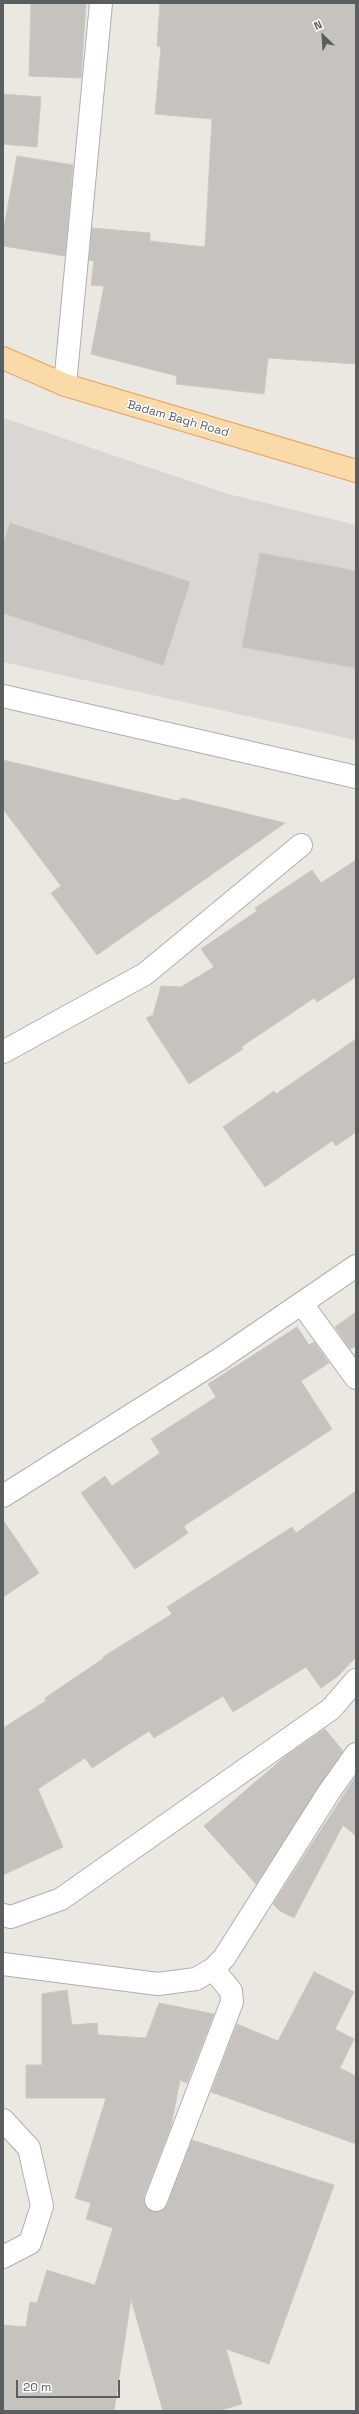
<!DOCTYPE html>
<style>
body{margin:0}
#map{position:relative;width:359px;height:2414px;overflow:hidden;background:#ebe7e1;font-family:"Space Grotesk",sans-serif}
canvas{display:block}
.frame{position:absolute;inset:0;border:4px solid #595e61;pointer-events:none}
.north{position:absolute;left:303px;top:16px;width:40px;height:40px;-webkit-text-stroke:3px #fff;paint-order:stroke;rotate:335deg;font-size:11px;font-weight:700;line-height:16px;text-align:center;color:#595e61}
.north::after{content:'';display:block;margin:auto;width:14px;height:18px;background:#595e61;clip-path:polygon(50% 0,100% 100%,50% 72%,0 100%)}
.scale{position:absolute;left:16px;top:2380px;width:104px;height:18px;box-sizing:border-box;border:2px solid #595e61;border-top:0;padding-left:5px;font-size:12px;line-height:14px;white-space:nowrap;color:#595e61;-webkit-text-stroke:3px #fff;paint-order:stroke}
</style>
<div id="map">
<canvas width="359" height="2414"></canvas>
<div class="frame"></div>
<div class="north">N</div>
<div class="scale">20 m</div>
</div>
<script>
const c = document.querySelector('canvas').getContext('2d');
c.lineJoin = 'round';
function fillPath(path, color) { c.fillStyle = color; c.fill(path, 'evenodd'); }
const shape = rows => new Path2D(rows.map(r => 'M' + r).join(''));
function stroke(path, color, width, dash) { c.strokeStyle = color; c.lineWidth = width; c.lineCap = dash ? 'butt' : 'round'; c.setLineDash(dash || []); c.stroke(path); }
function label(font, color, halo, rows, align = 'center') {
  c.font = font + ' "Space Grotesk",sans-serif'; c.lineWidth = 3; c.setLineDash([]); c.textBaseline = 'middle'; c.strokeStyle = halo; c.fillStyle = color; for (const [text, x, y, turn = 0] of rows) {
    c.save(); c.translate(x, y); c.rotate((+turn || 0) * Math.PI / 180); c.textAlign = isNaN(turn) ? turn : align; if (halo) c.strokeText(text, 0, 0); c.fillText(text, 0, 0); c.restore();
  }
}
fillPath(shape([
 [3,418,228,494,356,525,356,740,3,662]
]), '#dad6d3');
const building = shape([
 [31,3,86,3,81,78,29,76,31,3],
 [160,3,356,3,356,364,268,358,264,394,176,384,177,376,91,354,104,286,91,285,94,261,89,260,92,228,150,233,150,241,205,247,212,119,155,114,161,47,157,46,160,3],
 [3,94,41,97,37,147,3,144,3,94],
 [17,156,73,165,65,256,3,246,3,233,17,156],
 [10,523,190,582,163,665,3,613,3,545,10,523],
 [260,553,356,571,356,668,242,647,260,553],
 [3,760,178,801,182,798,285,823,97,955,51,893,61,886,3,809,3,760],
 [356,860,356,977,317,1002,314,998,241,1047,243,1049,189,1084,146,1018,153,1015,161,986,181,987,214,967,201,949,257,911,255,908,312,870,321,883,356,860],
 [356,1039,356,1132,336,1146,332,1141,265,1187,223,1127,274,1091,276,1094,356,1039],
 [356,1312,356,1346,350,1349,335,1327,356,1312],
 [297,1327,309,1345,314,1342,329,1363,301,1381,332,1429,184,1526,188,1533,135,1569,81,1493,105,1476,112,1486,160,1453,151,1439,216,1397,208,1384,297,1327],
 [356,1491,356,1657,338,1676,321,1688,306,1667,233,1712,223,1696,154,1738,149,1731,92,1768,85,1758,38,1789,63,1847,3,1875,3,1728,46,1701,45,1698,104,1658,103,1657,172,1614,167,1607,292,1527,296,1533,356,1491],
 [3,1520,39,1573,3,1597,3,1520],
 [325,1729,343,1751,256,1884,204,1826,287,1755,325,1729],
 [356,1776,356,1836,343,1825,294,1918,280,1911,273,1904,356,1776],
 [314,1972,354,1992,335,2029,354,2039,340,2068,356,2076,356,2144,211,2092,237,2024,278,2041,314,1972],
 [67,1990,72,2025,97,2023,98,2035,146,2038,159,2003,214,2014,187,2083,180,2080,171,2126,144,2196,144,2202,147,2208,158,2212,167,2205,192,2140,334,2185,269,2364,226,2349,242,2404,218,2411,163,2411,131,2299,114,2411,3,2411,3,2325,26,2327,30,2302,37,2303,47,2270,95,2285,113,2228,86,2219,91,2203,75,2198,106,2098,26,2098,26,2065,42,2065,42,1994,67,1990]
]);
fillPath(building, '#c6c2be');
stroke(building, '#cfc7c0', 1);
const street = shape([
 [65,385,101,3],
 [3,696,356,777],
 [3,1052,145,974,301,845],
 [302,1304,356,1378],
 [3,1496,220,1359,356,1266],
 [3,1915,11,1917,61,1899,331,1709,356,1680],
 [3,1964,158,1984,196,1979,213,1969,224,1958,329,1792,356,1754],
 [3,2120,29,2148,42,2206,30,2243,3,2257],
 [156,2200,232,2002,231,1991,213,1969]
]);
const primary = shape([
 [3,358,65,385,356,471]
]);
stroke(street, '#acb0b3', 24);
stroke(primary, '#e7a25e', 24);
stroke(street, '#fff', 22);
stroke(primary, '#f9daa8', 22);
label('12px', '#595e61', '#fff', [
 ["Badam Bagh Road",178,419,16]
]);
</script>
